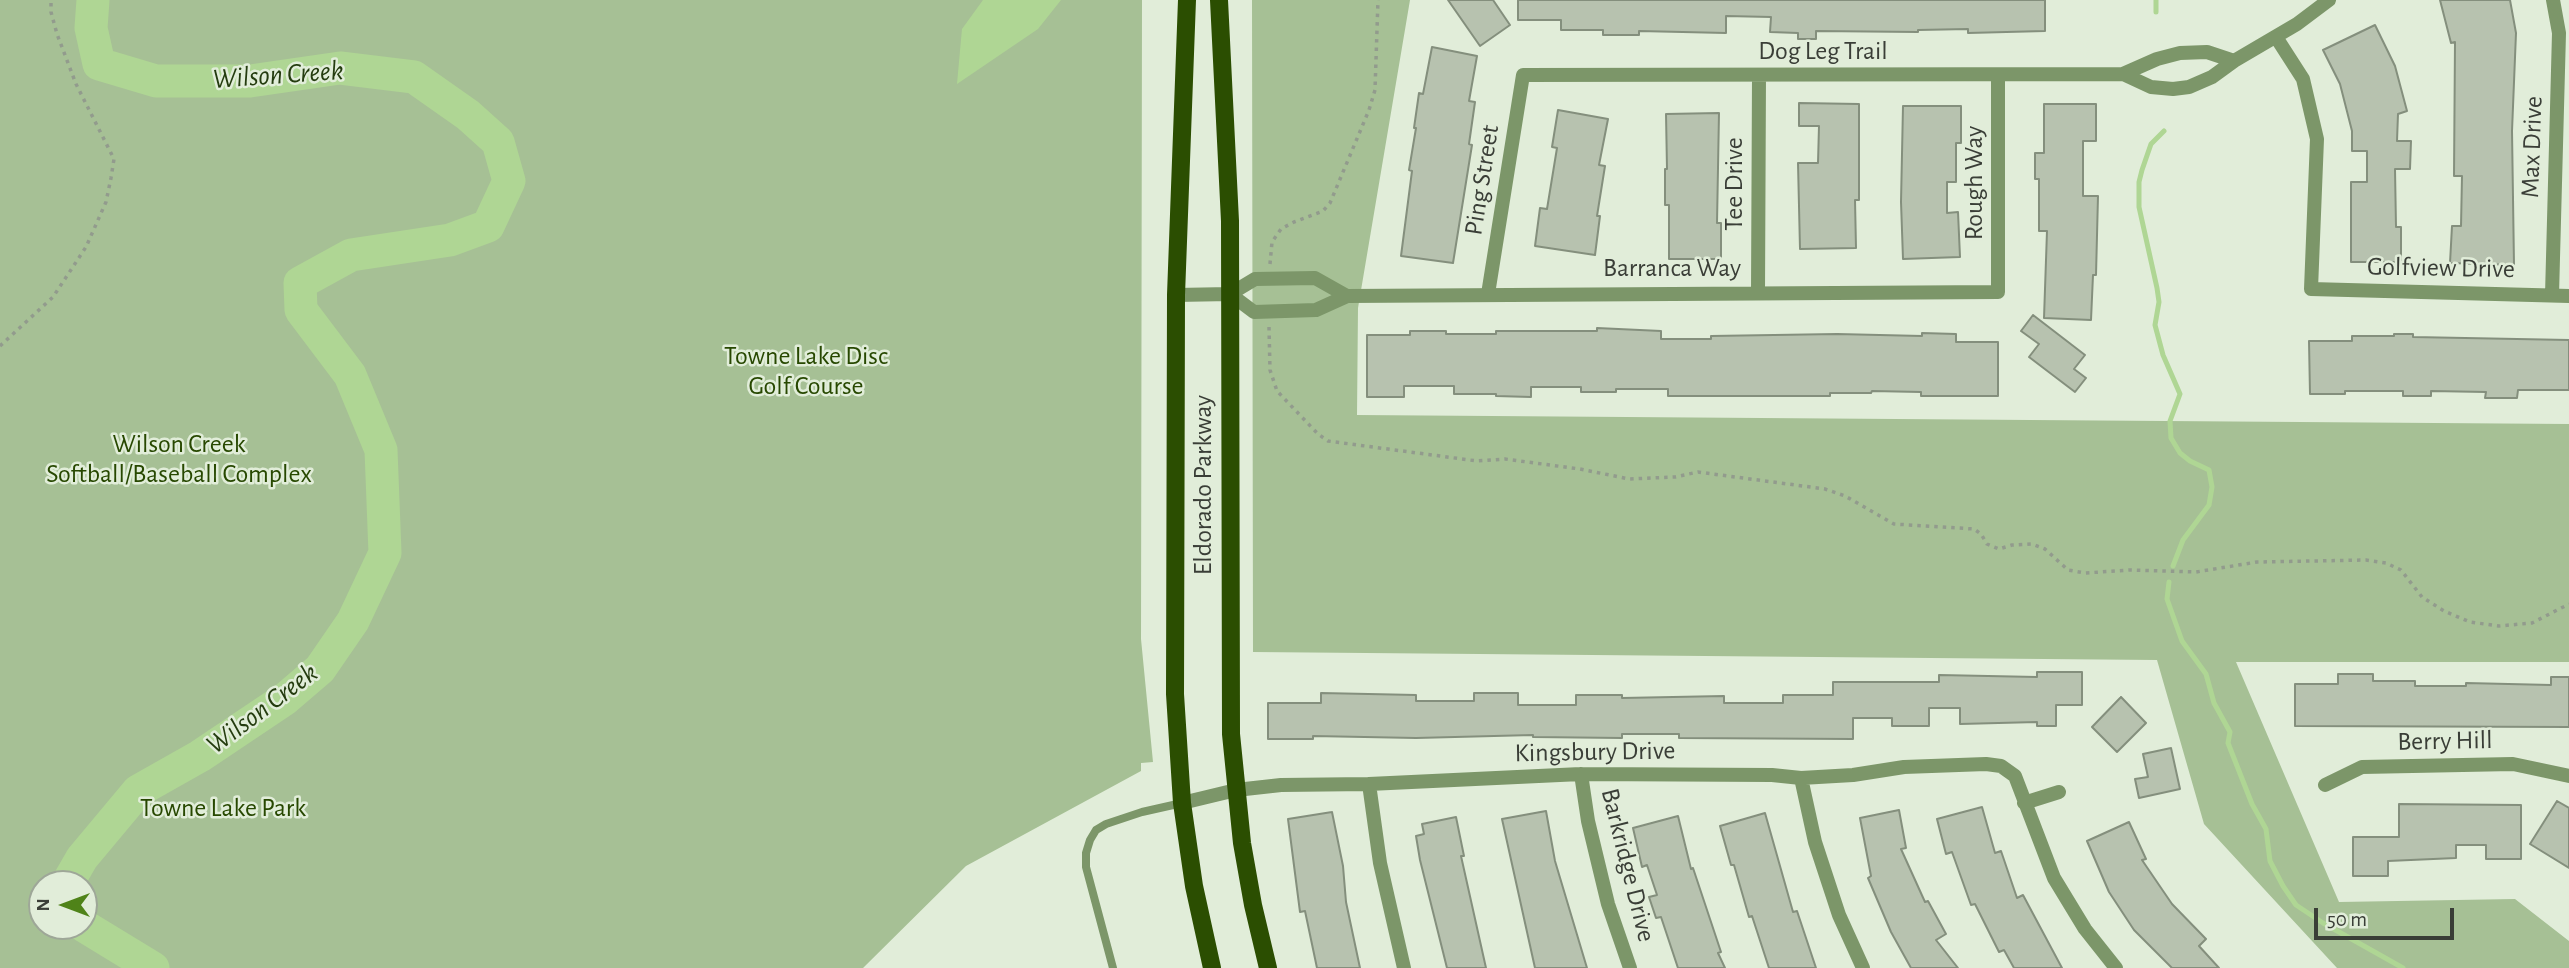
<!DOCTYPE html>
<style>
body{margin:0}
#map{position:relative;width:2569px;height:968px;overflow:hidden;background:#e1edd9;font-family:"Alegreya Sans",sans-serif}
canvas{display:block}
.north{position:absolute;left:28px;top:870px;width:70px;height:70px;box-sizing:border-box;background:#e1edd9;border:2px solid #9ea798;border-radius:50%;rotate:270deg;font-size:19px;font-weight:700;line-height:28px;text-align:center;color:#3a3e37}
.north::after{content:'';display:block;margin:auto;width:24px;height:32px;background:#4f8319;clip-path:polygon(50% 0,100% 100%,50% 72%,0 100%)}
.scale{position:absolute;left:2314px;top:908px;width:140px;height:32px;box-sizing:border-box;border:4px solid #3a3e37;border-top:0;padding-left:9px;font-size:21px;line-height:24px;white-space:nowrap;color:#3a3e37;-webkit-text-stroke:5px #e1edd9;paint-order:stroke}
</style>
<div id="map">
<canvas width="2569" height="968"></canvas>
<div class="north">N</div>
<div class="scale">50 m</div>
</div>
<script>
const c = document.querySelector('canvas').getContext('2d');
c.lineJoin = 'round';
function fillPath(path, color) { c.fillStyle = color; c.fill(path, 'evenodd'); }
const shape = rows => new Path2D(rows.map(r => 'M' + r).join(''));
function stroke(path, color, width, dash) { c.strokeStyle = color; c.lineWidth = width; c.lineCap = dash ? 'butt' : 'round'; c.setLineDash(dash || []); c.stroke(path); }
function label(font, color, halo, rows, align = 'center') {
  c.font = font + ' "Alegreya Sans",sans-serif'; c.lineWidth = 5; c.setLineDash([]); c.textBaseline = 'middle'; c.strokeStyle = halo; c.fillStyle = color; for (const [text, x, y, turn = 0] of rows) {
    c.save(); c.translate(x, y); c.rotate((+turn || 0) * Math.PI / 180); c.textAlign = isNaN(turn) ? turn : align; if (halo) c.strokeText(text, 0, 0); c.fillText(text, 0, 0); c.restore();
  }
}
fillPath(shape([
 [0,0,1142,0,1141,639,1153,762,1141,763,1141,771,966,866,863,968,0,968],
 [42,884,84,884,84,926,42,926],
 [1252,0,1410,0,1358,308,1357,415,2569,424,2569,662,2236,662,2339,902,2515,899,2569,941,2569,968,2337,968,2204,824,2157,660,1253,652]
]), '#a6c095');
fillPath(shape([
 [983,0,1061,0,1038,29,957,84,962,29]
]), '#afd694');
stroke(shape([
 [2156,12,2156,0],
 [2164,131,2151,144,2142,170,2139,182,2139,207,2157,288,2159,302,2155,325,2163,355,2180,394,2170,421,2171,438,2180,453,2190,461,2209,470,2212,487,2209,505,2183,540,2173,566],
 [2169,582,2167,599,2182,641,2206,674,2214,703,2230,732,2228,743,2252,804,2266,829,2270,861,2283,886,2296,905,2323,923,2403,968]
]), '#afd694', 5);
stroke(shape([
 [67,884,82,858,138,791,200,756,285,699,320,669,353,621,385,553,381,450,350,375,301,310,300,283,351,255,450,240,488,226,509,181,498,142,468,115,414,77,340,68,250,81,156,81,99,64,91,28,93,0],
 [84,926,153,968]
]), '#afd694', 33);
const building = shape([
 [1448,0,1493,0,1510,25,1480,46,1448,0],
 [1518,0,2045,0,2045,31,1968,33,1968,29,1918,30,1918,32,1816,31,1816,39,1798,39,1798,33,1770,32,1771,17,1726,16,1726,33,1639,31,1639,35,1603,35,1603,30,1561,30,1561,20,1518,20,1518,0],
 [2440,0,2510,0,2516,33,2512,131,2514,265,2450,263,2452,226,2461,226,2462,176,2454,176,2455,42,2451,43,2440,0],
 [2375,25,2395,66,2407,111,2398,114,2397,141,2411,141,2410,169,2395,169,2396,227,2401,227,2401,262,2351,262,2351,182,2367,182,2367,151,2352,151,2352,131,2340,84,2323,50,2375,25],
 [1432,47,1477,56,1469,101,1475,102,1469,144,1472,145,1453,263,1401,256,1412,171,1409,170,1416,128,1414,128,1419,93,1423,94,1432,47],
 [1799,103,1859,104,1859,200,1855,200,1856,248,1800,249,1798,163,1818,163,1819,126,1799,126,1799,103],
 [2044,104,2096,104,2096,141,2083,141,2083,196,2098,196,2096,275,2093,275,2091,320,2044,318,2047,231,2039,231,2039,179,2035,179,2035,153,2044,153,2044,104],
 [1903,106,1961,106,1961,143,1956,143,1956,182,1947,182,1947,213,1958,212,1960,257,1903,259,1901,202,1903,106],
 [1558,110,1608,119,1599,165,1605,166,1597,216,1600,216,1595,255,1535,246,1540,208,1547,209,1557,148,1552,147,1558,110],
 [1719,113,1717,223,1721,223,1721,259,1669,259,1669,205,1665,205,1665,169,1667,169,1666,114,1719,113],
 [2033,315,2085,355,2074,369,2086,378,2075,392,2029,357,2039,344,2021,331,2033,315],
 [1597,328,1661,331,1661,339,1711,339,1711,336,1837,334,1922,336,1922,333,1956,334,1956,342,1998,342,1998,396,1921,396,1921,392,1872,391,1871,393,1830,393,1830,396,1668,396,1668,389,1616,389,1616,392,1581,392,1581,387,1531,387,1531,397,1496,396,1496,394,1454,394,1454,386,1404,386,1404,397,1367,397,1367,335,1410,335,1410,331,1446,331,1446,334,1496,334,1496,331,1597,331,1597,328],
 [2394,334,2413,334,2413,337,2569,340,2569,390,2518,390,2517,398,2485,398,2486,392,2431,391,2431,396,2403,396,2403,391,2345,391,2345,394,2310,394,2309,341,2352,341,2352,336,2394,336,2394,334],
 [2037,672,2082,672,2082,705,2056,705,2056,726,2037,726,2037,722,1960,724,1960,708,1929,708,1929,726,1892,726,1892,718,1853,718,1853,739,1679,738,1679,734,1622,734,1622,738,1533,737,1533,735,1416,738,1313,736,1313,739,1268,739,1268,703,1321,703,1321,693,1416,695,1416,701,1474,701,1474,693,1518,693,1518,705,1576,705,1576,695,1622,695,1622,698,1724,696,1724,703,1783,703,1783,695,1833,695,1833,682,1939,682,1939,675,2037,677,2037,672],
 [2338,674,2373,674,2373,681,2415,681,2415,686,2466,686,2466,683,2551,685,2551,677,2569,677,2569,727,2295,726,2295,684,2338,684,2338,674],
 [2121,697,2146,723,2117,752,2092,727,2121,697],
 [2171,748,2180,789,2139,798,2135,779,2148,777,2143,754,2171,748],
 [2557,801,2569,808,2569,868,2530,844,2557,801],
 [2399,804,2521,805,2521,859,2486,859,2486,845,2456,845,2456,858,2388,861,2388,876,2353,876,2353,837,2399,837,2399,804],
 [1982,807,1995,853,2001,851,2017,898,2023,895,2062,968,2014,968,2004,950,1999,952,1975,904,1971,905,1952,852,1946,854,1937,819,1982,807],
 [1899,810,1906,848,1901,849,1925,902,1928,901,1946,934,1936,940,1958,968,1911,968,1891,932,1868,878,1871,876,1860,818,1899,810],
 [1546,811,1555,861,1587,968,1535,968,1502,819,1546,811],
 [1332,812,1343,866,1346,902,1360,968,1317,968,1305,911,1300,912,1288,819,1332,812],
 [1765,813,1793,912,1797,911,1816,968,1769,968,1752,916,1749,917,1734,865,1731,865,1720,826,1765,813],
 [1678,816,1691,869,1693,868,1721,952,1718,953,1725,968,1678,968,1661,917,1656,918,1649,897,1657,895,1647,865,1642,867,1633,828,1678,816],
 [1456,817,1464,856,1461,856,1486,968,1447,968,1420,860,1416,836,1424,834,1422,824,1456,817],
 [2129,822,2146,859,2142,860,2172,904,2206,939,2199,946,2219,968,2172,968,2134,930,2109,892,2087,841,2129,822]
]);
fillPath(building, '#b7c2af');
stroke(building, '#848f7d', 2);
stroke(shape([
 [1270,264,1272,242,1281,229,1294,222,1323,211,1330,203,1369,110,1375,90,1378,0],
 [1269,327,1270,370,1277,391,1318,434,1328,441,1477,461,1505,459,1580,469,1629,479,1675,477,1698,472,1825,489,1845,496,1894,524,1974,529,1981,534,1987,544,1999,549,2012,545,2032,544,2045,549,2068,570,2085,573,2130,570,2196,572,2257,562,2366,560,2386,563,2401,570,2422,597,2444,611,2470,622,2499,626,2532,623,2569,604],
 [0,346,53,297,86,247,106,202,111,178,114,159,76,84,57,34,51,12,51,0]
]), '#929b8d', 3.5, [3.5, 5]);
stroke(shape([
 [1113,968,1086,867,1086,853,1090,840,1096,830,1106,824,1142,812,1182,803]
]), '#7c9669', 8);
stroke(shape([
 [2276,37,2303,79,2317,139,2311,289,2569,296],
 [2123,74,2151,87,2173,89,2189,87,2212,77,2234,61,2297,24,2329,0],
 [1758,292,1759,76],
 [1230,294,1254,312,1316,310,1347,296,1998,292,1998,75],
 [1488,294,1523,75,2123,74,2157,59,2180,53,2207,52,2234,61],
 [1176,295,1230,294,1255,279,1315,278,1347,296],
 [2552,295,2559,33,2553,0],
 [1581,774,1588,821,1608,904,1630,968],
 [1801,778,1815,842,1839,915,1863,968],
 [1369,784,1380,863,1404,968],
 [2325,785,2362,767,2513,764,2569,776],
 [1182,803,1236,790,1281,785,1369,784,1581,774,1772,775,1801,778,1853,775,1904,767,1986,764,2001,766,2015,776,2054,878,2085,929,2116,968],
 [2024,803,2059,792]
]), '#7c9669', 14);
stroke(shape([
 [1187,0,1176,295,1175,694,1182,803,1194,886,1212,968],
 [1219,0,1230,221,1231,734,1242,843,1253,905,1268,968]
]), '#2b4e01', 18);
label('26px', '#3a3e37', '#e1edd9', [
 ["Dog Leg Trail",1823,51],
 ["Max Drive",2532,147,-88],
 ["Ping Street",1482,180,-81],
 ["Rough Way",1974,183,-90],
 ["Tee Drive",1734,184,-90],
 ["Barranca Way",1672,268],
 ["Golfview Drive",2441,268,1],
 ["Eldorado Parkway",1203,485,-90],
 ["Berry Hill",2445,741,-1],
 ["Kingsbury Drive",1595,752,-1],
 ["Barkridge Drive",1628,865,76]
]);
label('26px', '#274800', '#e1edd9', [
 ["Towne Lake Disc",806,356],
 ["Golf Course",806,386],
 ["Wilson Creek",179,444],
 ["Softball/Baseball Complex",179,474],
 ["Towne Lake Park",223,808]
]);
label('italic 28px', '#243c0f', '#e1edd9', [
 ["Wilson Creek",278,75,-4],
 ["Wilson Creek",262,709,-37]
]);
</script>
